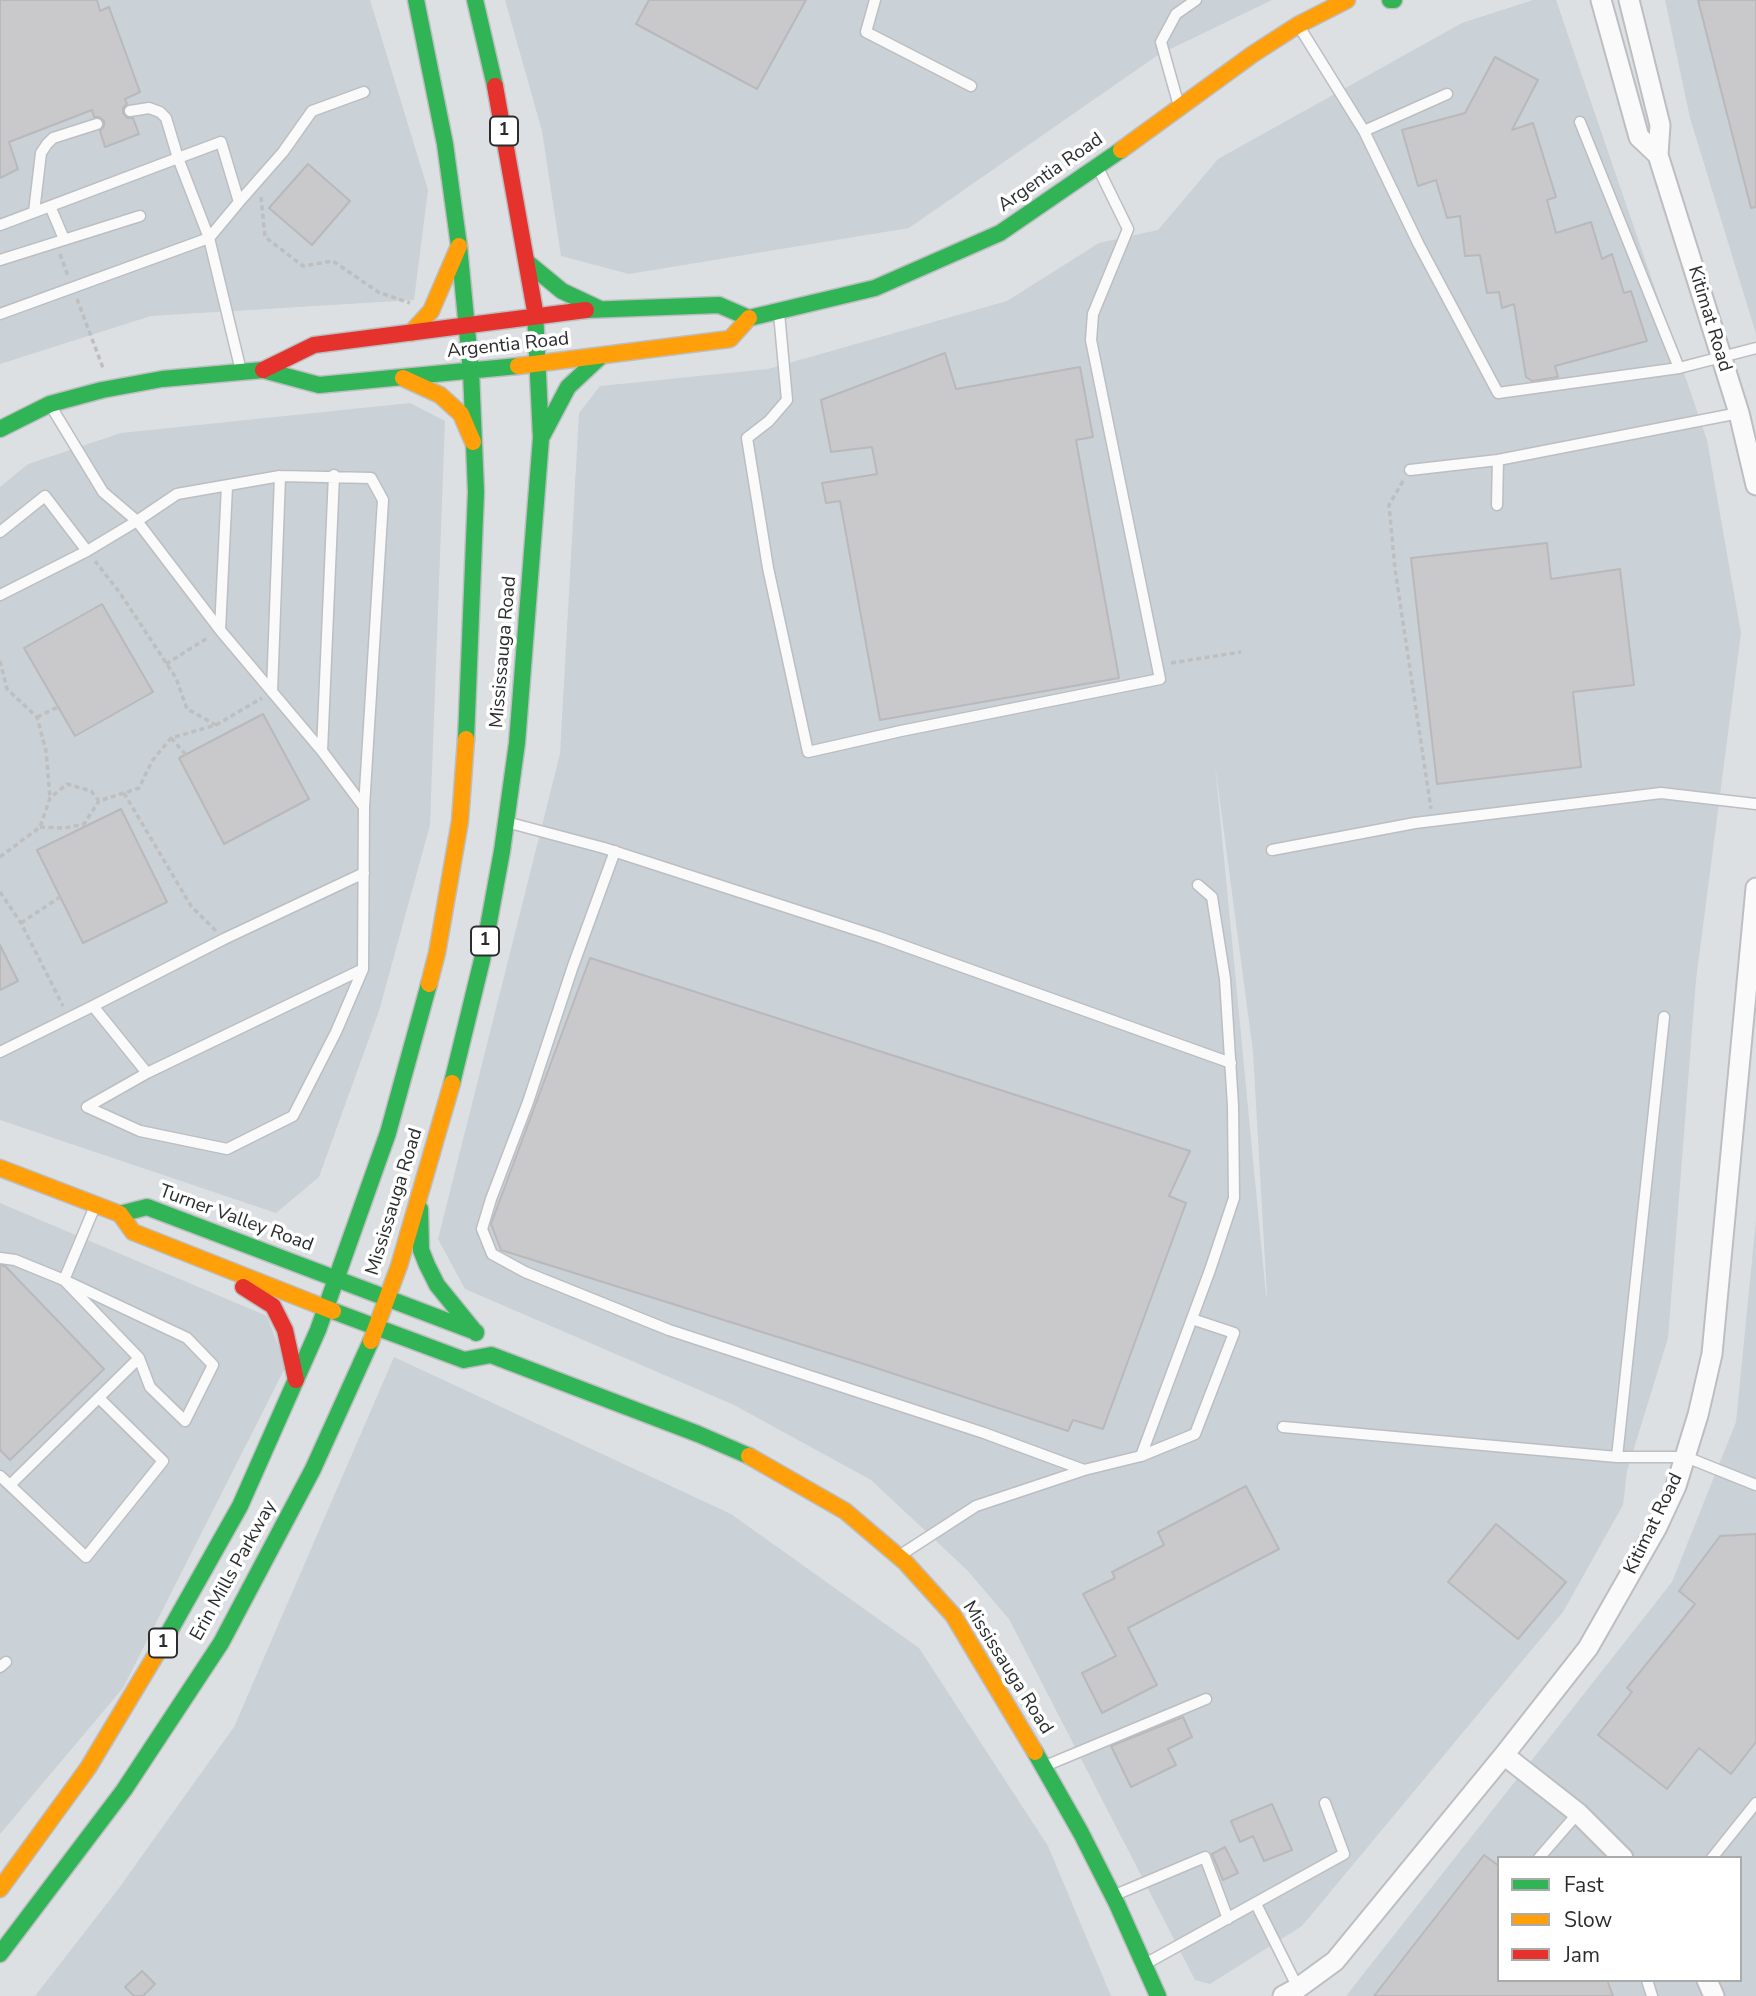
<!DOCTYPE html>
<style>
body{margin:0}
#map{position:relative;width:1756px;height:1996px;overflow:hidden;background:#dde0e3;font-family:"Nunito Sans",sans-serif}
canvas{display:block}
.legend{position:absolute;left:1497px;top:1856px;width:245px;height:126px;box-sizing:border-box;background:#fff;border:2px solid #aaabab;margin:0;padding:9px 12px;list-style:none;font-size:21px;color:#2a2c2d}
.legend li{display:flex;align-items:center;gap:14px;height:35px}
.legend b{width:35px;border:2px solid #aaabab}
</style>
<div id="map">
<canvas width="1756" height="1996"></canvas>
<ul class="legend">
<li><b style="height:9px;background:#30b455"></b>Fast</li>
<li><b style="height:9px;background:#ff9f0a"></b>Slow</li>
<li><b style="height:9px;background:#e5322d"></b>Jam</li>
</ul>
</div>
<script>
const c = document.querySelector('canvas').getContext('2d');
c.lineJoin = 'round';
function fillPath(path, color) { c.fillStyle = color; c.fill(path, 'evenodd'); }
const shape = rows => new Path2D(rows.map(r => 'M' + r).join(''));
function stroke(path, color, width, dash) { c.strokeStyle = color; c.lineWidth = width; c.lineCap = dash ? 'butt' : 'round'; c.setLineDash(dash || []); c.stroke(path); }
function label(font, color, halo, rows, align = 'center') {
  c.font = font + ' "Nunito Sans",sans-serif'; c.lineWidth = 7; c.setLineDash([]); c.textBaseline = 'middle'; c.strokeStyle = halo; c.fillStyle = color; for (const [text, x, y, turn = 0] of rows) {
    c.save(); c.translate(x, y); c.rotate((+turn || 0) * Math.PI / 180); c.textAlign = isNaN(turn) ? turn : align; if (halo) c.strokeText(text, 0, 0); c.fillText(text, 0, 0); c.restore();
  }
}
fillPath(shape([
 [0,0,370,0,428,190,414,300,151,316,0,364],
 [505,0,1272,0,1158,55,909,228,629,274,561,256,542,131],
 [1533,0,1556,0,1707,440,1741,633,1696,980,1668,1338,1627,1471,1623,1505,1563,1612,1302,1926,1210,1984,1195,1980,1009,1619,967,1570,871,1480,734,1405,465,1289,438,1239,560,754,579,413,600,386,768,369,1007,301,1099,243,1158,230,1218,159,1462,23],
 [1215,764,1253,1052,1267,1296,1266,1295],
 [1665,0,1756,0,1756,334,1690,118],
 [410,403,445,421,430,825,379,1011,319,1177,276,1213,0,1120,0,487,28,464,121,433],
 [0,1203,267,1316,286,1366,123,1688,0,1834],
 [1756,1220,1756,1996,1346,1996,1672,1582,1736,1422],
 [1499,1858,1740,1858,1740,1980,1499,1980],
 [394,1357,731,1514,919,1648,1048,1846,1111,1996,35,1996,119,1888,234,1727]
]), '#cad1d7');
const building = shape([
 [0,0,97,0,100,11,109,7,140,92,125,99,127,104,123,108,123,113,127,118,133,118,139,134,105,147,100,131,104,126,104,121,99,117,94,117,92,110,9,142,18,169,0,178,0,0],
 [649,0,806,0,757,89,636,24,649,0],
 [1698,0,1756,0,1756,207,1751,208,1698,0],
 [1495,57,1538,80,1512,130,1533,123,1556,197,1547,200,1556,233,1591,222,1602,259,1612,254,1624,293,1631,291,1647,341,1555,366,1558,377,1532,381,1526,377,1514,304,1502,308,1499,292,1487,293,1480,255,1465,256,1460,216,1447,218,1436,180,1418,186,1402,130,1465,113,1495,57],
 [308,164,350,201,312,245,269,208,308,164],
 [945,353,956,389,1080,367,1093,437,1076,440,1119,678,880,720,840,501,826,503,822,483,877,474,872,447,831,452,821,400,945,353],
 [1547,543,1551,579,1620,569,1634,685,1573,692,1581,767,1437,784,1411,558,1547,543],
 [102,604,153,692,75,736,24,648,102,604],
 [263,714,309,799,224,844,179,758,263,714],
 [121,809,167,902,83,943,37,850,121,809],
 [0,945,18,981,0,990,0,945],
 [590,958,1190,1151,1169,1196,1186,1203,1103,1429,1073,1420,1068,1431,867,1365,501,1250,491,1224,590,958],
 [0,1265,5,1266,104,1369,10,1460,0,1450,0,1265],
 [1246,1486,1279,1549,1128,1628,1157,1685,1102,1713,1082,1673,1116,1656,1083,1594,1115,1578,1112,1572,1164,1545,1158,1532,1246,1486],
 [1496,1524,1566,1582,1518,1639,1448,1582,1496,1524],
 [1756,1534,1756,1742,1731,1774,1699,1748,1667,1789,1598,1735,1632,1692,1627,1688,1695,1604,1679,1591,1720,1536,1756,1534],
 [1183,1717,1192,1737,1168,1749,1176,1765,1131,1787,1111,1746,1183,1717],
 [1272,1804,1292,1850,1264,1861,1253,1836,1240,1842,1231,1821,1272,1804],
 [1225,1847,1238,1873,1223,1880,1212,1854,1225,1847],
 [1484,1855,1499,1866,1499,1980,1607,1980,1613,1996,1374,1996,1484,1855],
 [142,1971,155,1984,143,1996,134,1996,125,1987,142,1971]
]);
fillPath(building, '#c9c8cb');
stroke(building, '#b9b9bb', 2);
const lane = shape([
 [875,0,866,32,971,86],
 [1300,28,1364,131,1418,243,1498,393,1679,368,1756,348],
 [1179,106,1161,42,1176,14,1196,0],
 [1580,122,1679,368],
 [1364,131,1447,94],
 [239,202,283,152,312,111,364,92],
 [50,206,64,239],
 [34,212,41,153,47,144,53,138,97,124],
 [0,225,178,158,209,238,239,202,221,142,178,158,166,118,160,112,149,108,130,111],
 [0,260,140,216],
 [779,313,787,400,769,421,747,438,768,568,808,752,901,731,1160,679,1091,340,1093,314,1128,229,1099,170],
 [0,314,209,238,241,371],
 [52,408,103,492,137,521,220,630,322,751,364,807,363,969,336,1032,293,1116,227,1149,140,1131,87,1107,147,1073,363,969],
 [1410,470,1498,460,1739,413],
 [1497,505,1498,460],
 [0,532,45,496,87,551],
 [0,595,87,551,137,521,177,494,280,476,371,478,383,500,364,807],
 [220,630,227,486],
 [272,692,280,476],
 [322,751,334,475],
 [510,823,604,848,879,937,1231,1063],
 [1272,850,1415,823,1661,793,1756,804],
 [615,851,573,966,528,1102,491,1199,482,1229,492,1254,525,1272,669,1330,984,1433,1084,1470],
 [93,1006,224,939,364,873],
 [0,1052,93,1006,147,1073],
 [0,1258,15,1260,64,1280,187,1338,213,1365,185,1421,150,1387,139,1358],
 [1283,1427,1617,1457,1686,1457,1756,1485],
 [1141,1456,1195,1434,1234,1333,1192,1319],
 [1617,1457,1664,1017],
 [0,1476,86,1557,163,1461,100,1399],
 [10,1485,139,1358,64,1280,95,1206],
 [902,1554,976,1506,1084,1470,1141,1456,1210,1270,1234,1198,1233,1106,1225,979,1212,897,1198,885],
 [0,1667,6,1662],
 [1045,1766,1206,1699],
 [1539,1858,1578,1813],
 [1712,1858,1756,1803],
 [1115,1895,1205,1857,1228,1919],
 [1256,1904,1298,1988],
 [1145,1964,1344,1854,1325,1803],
 [1647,1980,1652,1996]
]);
const street = shape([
 [1601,0,1639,137,1658,155],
 [1629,0,1660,125,1658,155,1739,413,1756,485],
 [1504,1755,1578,1813,1623,1858],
 [1707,1980,1714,1996],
 [1283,1996,1298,1988,1335,1961,1504,1755,1588,1648,1657,1527,1676,1486,1698,1415,1712,1354,1756,888]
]);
const fast = shape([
 [416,0,445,144,459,246,471,371,476,492,466,739],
 [475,0,495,86],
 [1390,0,1394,0],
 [528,263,562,291,598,308],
 [586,310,719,305,749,318,875,288,1000,233,1121,150],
 [0,429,50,404,102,390,162,379,263,370,319,385,518,366],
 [541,438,568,387,599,358],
 [452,1083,482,960,502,851,517,743,541,438,535,311],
 [420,1209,421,1250,427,1265,437,1285,476,1333],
 [120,1214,147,1207,476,1332],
 [333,1311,464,1360,491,1355,698,1434,749,1456],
 [160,1648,240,1506,318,1330,388,1133,429,984],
 [1035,1752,1081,1833,1117,1904,1158,1996],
 [0,1954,124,1790,221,1643,313,1469,371,1341]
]);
const slow = shape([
 [1121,150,1253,54,1298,25,1347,0],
 [411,333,431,311,459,246],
 [518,366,730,339,749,318],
 [403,378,440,395,461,414,473,442],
 [429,984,437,953,460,821,466,739],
 [0,1168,120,1214,133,1232,333,1311],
 [371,1341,399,1266,452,1083],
 [749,1456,845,1511,905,1562,953,1615,1035,1752],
 [0,1889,88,1768,160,1648]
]);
const jam = shape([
 [495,86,535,311],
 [263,370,314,345,586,310],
 [243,1287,273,1306,285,1330,296,1380]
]);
stroke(lane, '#bcbec1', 13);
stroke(street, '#bcbec1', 23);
stroke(fast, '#bcbec1', 19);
stroke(slow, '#bcbec1', 19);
stroke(jam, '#bcbec1', 19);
stroke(shape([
 [261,197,265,237,303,266,333,261,378,292,410,303],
 [60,254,68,276],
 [77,299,103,368],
 [1403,481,1389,505,1395,569,1431,809],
 [0,661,7,689,37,717,46,751,50,798],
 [1171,663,1241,652],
 [166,664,209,637],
 [37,717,58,707],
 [216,725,262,698],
 [171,738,186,755],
 [124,793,191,906,216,931],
 [40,827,65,828,84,824,99,801],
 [0,857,40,827,50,798,67,784,91,791,99,801,139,788,152,761,171,738,216,725,187,709,176,678,120,593,95,561],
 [0,892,21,923,63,1006],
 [21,923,60,897]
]), '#bfbfbf', 3.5, [5, 3.5]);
stroke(lane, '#fafafb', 10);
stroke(street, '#fafafb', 19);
stroke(fast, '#30b455', 16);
stroke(slow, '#ff9f0a', 16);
stroke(jam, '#e5322d', 16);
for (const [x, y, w] of [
 [504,131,28],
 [485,941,28],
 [163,1643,28]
]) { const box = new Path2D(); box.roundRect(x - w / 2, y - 14.5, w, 29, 5); c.fillStyle = '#fff'; c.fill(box); stroke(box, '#2a2c2d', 2); }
label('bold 18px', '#2a2c2d', null, [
 ["1",504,131],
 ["1",485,941],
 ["1",163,1643]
]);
label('19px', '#2a2c2d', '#fff', [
 ["Argentia Road",1051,173,-35],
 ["Kitimat Road",1709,319,73],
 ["Argentia Road",508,346,-6],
 ["Mississauga Road",504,652,-85],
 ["Mississauga Road",395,1202,-73],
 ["Turner Valley Road",236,1219,20],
 ["Kitimat Road",1654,1524,-64],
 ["Erin Mills Parkway",234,1571,-61],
 ["Mississauga Road",1007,1668,58]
]);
</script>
